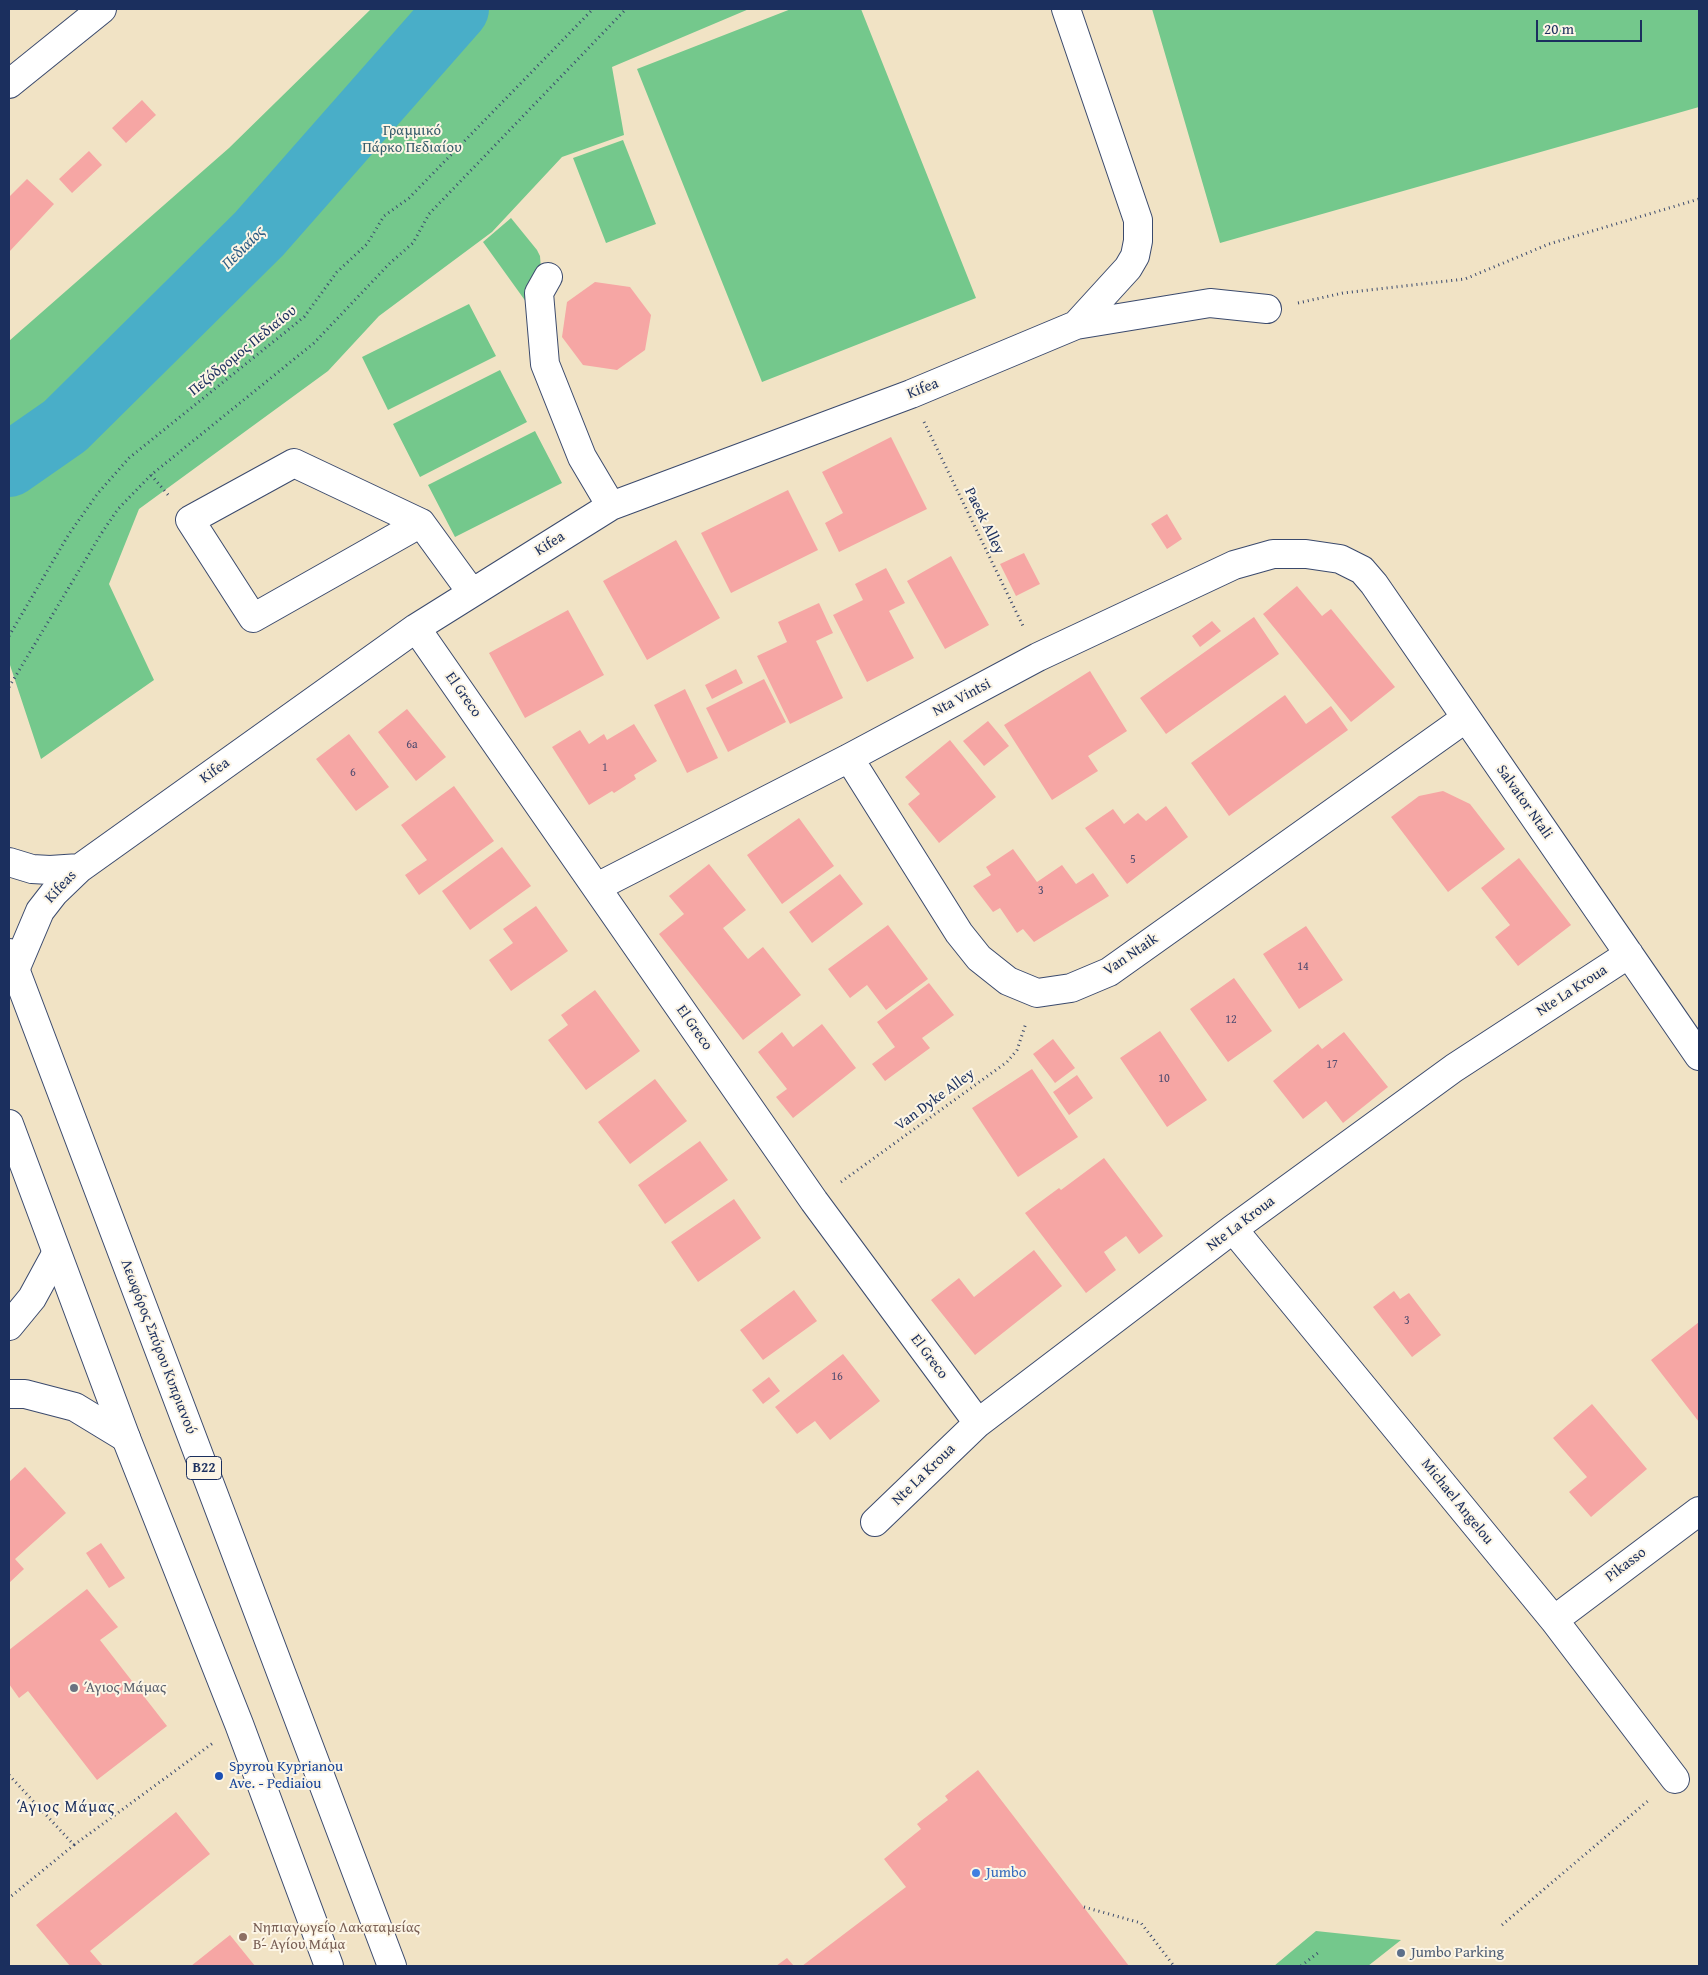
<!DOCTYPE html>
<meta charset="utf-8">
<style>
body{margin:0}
#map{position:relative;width:1708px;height:1975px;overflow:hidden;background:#f1e3c5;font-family:"Gentium Book Plus",serif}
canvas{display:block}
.frame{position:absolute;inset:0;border:10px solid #1b2f5e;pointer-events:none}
.scale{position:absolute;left:1536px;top:20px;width:106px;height:22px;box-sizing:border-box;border:2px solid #1b2f5e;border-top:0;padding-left:6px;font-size:15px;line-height:18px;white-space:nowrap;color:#1b2f5e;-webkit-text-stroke:4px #fcf5e5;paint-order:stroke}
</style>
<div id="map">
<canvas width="1708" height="1975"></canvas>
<div class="frame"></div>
<div class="scale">20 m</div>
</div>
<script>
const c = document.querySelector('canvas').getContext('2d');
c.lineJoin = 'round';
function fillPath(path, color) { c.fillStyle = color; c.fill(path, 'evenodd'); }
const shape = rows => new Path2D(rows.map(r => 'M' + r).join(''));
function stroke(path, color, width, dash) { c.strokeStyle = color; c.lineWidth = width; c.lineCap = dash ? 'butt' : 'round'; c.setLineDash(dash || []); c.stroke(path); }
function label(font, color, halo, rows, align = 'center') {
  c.font = font + ' "Gentium Book Plus",serif'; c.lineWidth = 4; c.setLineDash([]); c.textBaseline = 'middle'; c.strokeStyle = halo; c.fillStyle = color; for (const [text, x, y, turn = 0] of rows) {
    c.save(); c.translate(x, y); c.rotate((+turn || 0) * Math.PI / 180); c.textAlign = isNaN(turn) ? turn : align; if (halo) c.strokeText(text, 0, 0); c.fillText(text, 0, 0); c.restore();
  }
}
fillPath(shape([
 [371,9,749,9,612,67,624,135,562,157,492,232,379,316,328,371,139,509,109,584,154,680,41,759,9,662,9,341,229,148],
 [791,9,861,9,976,298,762,382,637,69],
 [1152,9,1699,9,1699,107,1220,243],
 [623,140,656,224,606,243,573,158],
 [511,218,537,250,540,256,541,269,529,306,483,242],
 [469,304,496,356,388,410,362,357],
 [500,370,527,422,420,477,393,424],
 [535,431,562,483,455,537,428,485],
 [1316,1931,1401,1940,1368,1966,1274,1966]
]), '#74c88c');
stroke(shape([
 [9,465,65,426,259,234,457,9]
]), '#49aec8', 64);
fillPath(shape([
 [142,100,156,115,126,143,112,128],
 [89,151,102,165,72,193,59,179],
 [27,179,54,204,9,252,9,197],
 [595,282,630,287,651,315,645,350,617,370,583,365,562,337,567,302],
 [891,437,927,509,839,552,825,523,843,513,822,472],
 [788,490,818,550,731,593,701,533],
 [1167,514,1182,539,1167,549,1151,524],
 [676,540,720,618,647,660,603,581],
 [1024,553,1040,584,1016,596,1000,564],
 [951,556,989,625,945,649,907,581],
 [886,568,905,603,889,611,914,658,867,682,833,615,863,600,855,584],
 [1297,586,1322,616,1331,609,1395,687,1351,722,1263,614],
 [819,603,833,633,816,641,843,698,790,724,757,656,787,642,778,622],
 [568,610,604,675,525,718,489,653],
 [1254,617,1279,654,1166,734,1140,698],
 [1212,621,1221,631,1200,647,1192,636],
 [736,669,743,683,712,699,705,685],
 [1090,671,1127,731,1088,756,1098,771,1052,800,1004,725],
 [764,679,786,722,728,752,706,708],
 [685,689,718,758,687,773,654,705],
 [1285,695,1306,724,1331,706,1348,730,1229,816,1191,763],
 [407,709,446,757,416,781,378,732],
 [988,721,1009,746,984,766,963,741],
 [634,724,657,761,634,775,636,779,614,793,612,791,589,805,552,747,580,730,589,744,604,734,607,740],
 [349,734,389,787,356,811,316,759],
 [950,740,996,797,939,843,908,804,920,794,905,777],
 [454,786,494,841,419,895,405,875,427,860,401,825],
 [1443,791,1470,804,1505,849,1448,892,1391,817,1419,796],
 [1166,806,1188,837,1127,884,1085,828,1113,809,1124,824,1138,813,1146,821],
 [799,818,834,866,782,904,747,855],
 [502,847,531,886,470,930,442,891],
 [1013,849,1037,882,1062,865,1076,884,1093,873,1109,896,1034,942,1023,929,1017,933,1000,908,993,912,973,886,991,875,986,867],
 [1519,858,1571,925,1518,966,1495,937,1510,925,1481,888],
 [709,864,746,910,723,928,748,959,763,947,801,995,743,1040,659,934,684,914,669,896],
 [840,874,863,904,812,943,789,912],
 [536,906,568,951,511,991,489,960,513,943,503,929],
 [888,925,928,979,886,1010,867,985,850,998,828,969],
 [1306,926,1343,980,1299,1009,1263,954],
 [1234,978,1272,1031,1228,1062,1190,1009],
 [929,983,954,1015,922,1038,930,1048,885,1081,872,1064,895,1047,877,1022],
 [595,990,640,1051,586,1090,548,1040,568,1025,561,1015],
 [822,1024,856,1068,793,1118,776,1097,787,1089,758,1052,782,1032,793,1047],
 [1160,1031,1207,1100,1167,1127,1120,1058],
 [1344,1032,1388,1087,1343,1123,1326,1101,1303,1119,1273,1081,1318,1044,1322,1049],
 [1053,1039,1075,1068,1055,1083,1033,1054],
 [1032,1069,1078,1137,1018,1177,972,1108],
 [1077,1075,1093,1098,1069,1115,1053,1092],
 [655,1079,687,1121,630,1164,598,1122],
 [700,1141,728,1180,665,1224,638,1185],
 [1104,1158,1163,1236,1139,1254,1126,1236,1104,1252,1116,1270,1086,1293,1025,1213,1059,1188,1061,1190],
 [734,1199,761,1238,698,1282,671,1242],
 [1034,1250,1062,1286,975,1355,931,1300,959,1278,974,1297],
 [794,1290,817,1321,763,1360,740,1330],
 [1394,1291,1400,1299,1409,1293,1441,1335,1412,1357,1373,1307],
 [1699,1322,1699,1422,1651,1360],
 [843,1354,880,1401,830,1440,815,1421,797,1434,775,1407],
 [769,1377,780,1391,763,1404,752,1390],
 [1592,1404,1647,1469,1591,1517,1569,1492,1587,1477,1553,1438],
 [25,1467,66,1513,15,1559,24,1569,9,1583,9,1482],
 [101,1543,125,1578,109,1588,86,1553],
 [87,1589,118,1627,100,1640,167,1726,97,1780,28,1691,19,1698,9,1684,9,1650],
 [978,1770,1129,1966,802,1966,906,1887,884,1859,921,1829,917,1824,948,1800,945,1796],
 [176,1812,210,1854,90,1951,103,1966,70,1966,36,1925],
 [230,1935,255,1966,191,1966],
 [787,1958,794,1966,776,1966]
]), '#f6a6a4');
const minor = shape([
 [1066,9,1138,220,1138,241,1135,256,1128,268,1076,325],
 [9,84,102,9],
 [548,277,539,293,545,364,582,457,611,506],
 [421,523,253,618,190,520,294,463,421,523,472,593],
 [416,628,814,1201,978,1423],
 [849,758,959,933,979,958,1008,981,1037,993,1071,988,1109,972,1466,718],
 [9,862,32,869,50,870,80,868],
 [597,887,849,758,1038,657,1234,565,1273,554,1306,554,1340,559,1362,570,1374,584,1699,1056],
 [15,970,40,911,54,893,80,868,416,628,611,506,911,394,1076,325,1210,303,1267,309],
 [1233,1229,1554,1620,1675,1779],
 [9,1326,32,1298,56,1254],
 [9,1394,25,1394,75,1407,126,1438],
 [875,1522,978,1423,1233,1229,1454,1068,1629,954],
 [1554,1620,1699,1511]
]);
const major = shape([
 [9,953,392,1966],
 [9,1124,126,1438,239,1724,329,1966]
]);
stroke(minor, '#3b4a6d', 30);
stroke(major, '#3b4a6d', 30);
stroke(shape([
 [1298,303,1343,293,1465,279,1549,244,1699,199],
 [924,422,1024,628],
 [151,475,170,497],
 [9,636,69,534,98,493,129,458,304,317,337,272,367,244,384,216,409,198,593,9],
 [9,687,101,534,118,509,151,475,314,343,390,263,413,243,429,214,626,9],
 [841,1182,1007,1062,1017,1050,1026,1023],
 [9,1775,74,1845,9,1898],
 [74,1845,213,1743],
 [1084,1907,1141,1923,1174,1966],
 [1502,1925,1649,1800],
 [1301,1966,1319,1952]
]), '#3b4a6d', 3, [1, 4]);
stroke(minor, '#fff', 28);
stroke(major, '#fff', 28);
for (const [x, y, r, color] of [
 [74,1688,5,"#6b7280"],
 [219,1776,5,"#1a4fb4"],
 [976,1873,5,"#3f7fe0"],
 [243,1937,5,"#8d6e63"],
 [1401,1953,5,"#5c6f8a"]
]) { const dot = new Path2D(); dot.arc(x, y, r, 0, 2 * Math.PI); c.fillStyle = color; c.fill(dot); stroke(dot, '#fcf5e5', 2); }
label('12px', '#524d70', null, [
 ["6a",412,745],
 ["1",605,768],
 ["6",353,773],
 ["5",1133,860],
 ["3",1041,891],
 ["14",1303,967],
 ["12",1231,1020],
 ["17",1332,1065],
 ["10",1164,1079],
 ["3",1407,1321],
 ["16",837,1377]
]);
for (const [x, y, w] of [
 [204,1468,35]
]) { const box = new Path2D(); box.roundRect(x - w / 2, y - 11.5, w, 23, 4); c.fillStyle = '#fcf5e5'; c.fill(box); stroke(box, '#1b2f5e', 1); }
label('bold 14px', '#1b2f5e', null, [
 ["B22",204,1468]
]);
label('15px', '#365d6c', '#fcf5e5', [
 ["Γραμμικό",412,131],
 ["Πάρκο Πεδιαίου",412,148]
]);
label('15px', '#1b2f5e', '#fcf5e5', [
 ["Πεζόδρομος Πεδιαίου",243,351,-39],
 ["Kifea",923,389,-22],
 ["Paeek Alley",984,521,64],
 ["Kifea",550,544,-32],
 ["El Greco",463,695,55],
 ["Nta Vintsi",962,698,-28],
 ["Kifea",215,771,-36],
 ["Salvator Ntali",1524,802,55],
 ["Kifeas",61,887,-47],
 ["Van Ntaik",1131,955,-34],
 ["Nte La Kroua",1572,991,-33],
 ["El Greco",694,1028,55],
 ["Van Dyke Alley",935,1100,-36],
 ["Nte La Kroua",1241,1224,-37],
 ["Λεωφόρος Σπύρου Κυπριανού",158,1347,69],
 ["El Greco",929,1357,53],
 ["Nte La Kroua",924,1475,-44],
 ["Michael Angelou",1457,1502,51],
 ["Pikasso",1626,1565,-37]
]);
label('15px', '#5b616d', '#fcf5e5', [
 ["Άγιος Μάμας",84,1688]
], 'left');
label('15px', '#164399', '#fcf5e5', [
 ["Spyrou Kyprianou",229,1767],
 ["Ave. - Pediaiou",229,1784]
], 'left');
label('15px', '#366cbe', '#fcf5e5', [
 ["Jumbo",986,1873]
], 'left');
label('15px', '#785e54', '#fcf5e5', [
 ["Νηπιαγωγείο Λακαταμείας",253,1928],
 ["Β΄- Αγίου Μάμα",253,1945]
], 'left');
label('15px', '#4e5e75', '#fcf5e5', [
 ["Jumbo Parking",1411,1953]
], 'left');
label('italic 16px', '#2b5b83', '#fcf5e5', [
 ["Πεδιαίος",244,248,-45]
]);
c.letterSpacing = '1px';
label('16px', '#1b2f5e', '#fcf5e5', [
 ["Άγιος Μάμας",66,1808]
]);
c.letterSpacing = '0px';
</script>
